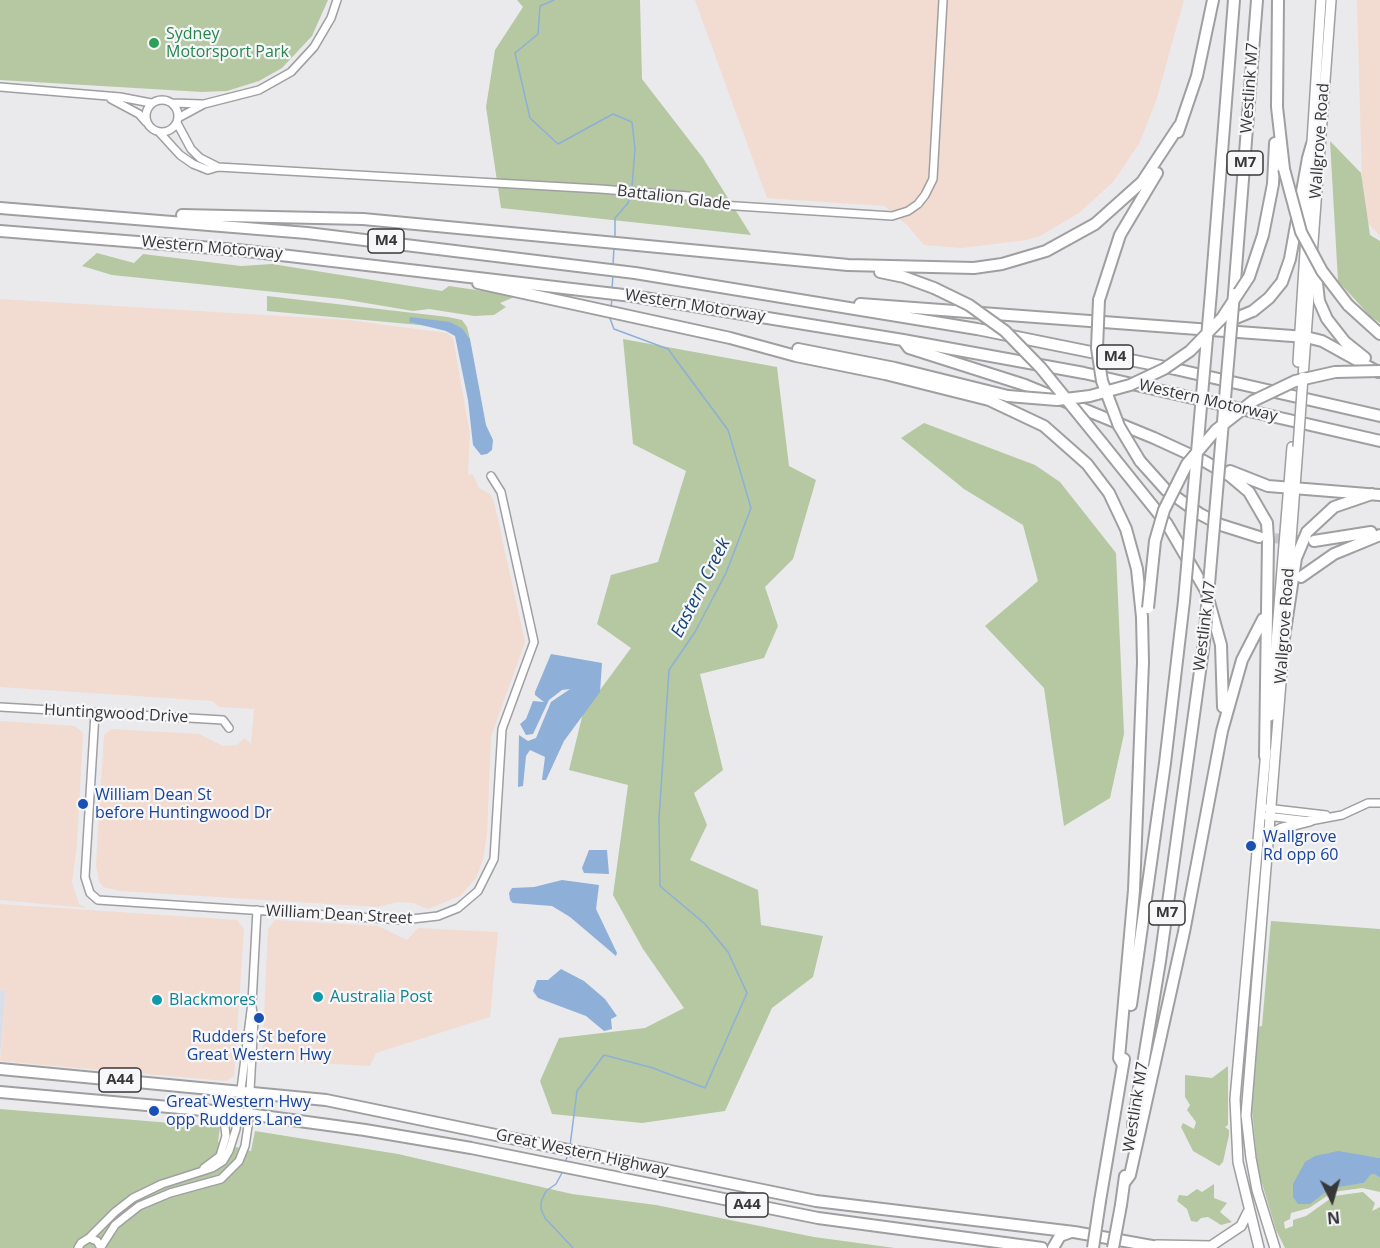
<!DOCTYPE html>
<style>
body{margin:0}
#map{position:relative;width:1380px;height:1248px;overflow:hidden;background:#eaeaed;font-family:"Open Sans",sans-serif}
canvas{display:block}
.north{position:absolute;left:1302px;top:1170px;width:60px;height:60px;-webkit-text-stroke:4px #f7f7fa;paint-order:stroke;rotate:175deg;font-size:16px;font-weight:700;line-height:24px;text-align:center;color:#373738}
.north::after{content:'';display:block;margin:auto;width:21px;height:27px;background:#373738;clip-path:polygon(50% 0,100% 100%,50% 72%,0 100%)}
</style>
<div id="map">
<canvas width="1380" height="1248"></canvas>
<div class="north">N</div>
</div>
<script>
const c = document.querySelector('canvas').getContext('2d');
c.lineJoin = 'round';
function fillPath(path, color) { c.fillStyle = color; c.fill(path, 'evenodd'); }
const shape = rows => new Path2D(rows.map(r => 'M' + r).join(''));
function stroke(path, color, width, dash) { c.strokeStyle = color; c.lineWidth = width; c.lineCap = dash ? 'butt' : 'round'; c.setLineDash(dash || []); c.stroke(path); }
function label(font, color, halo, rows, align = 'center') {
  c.font = font + ' "Open Sans",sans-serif'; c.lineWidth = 4.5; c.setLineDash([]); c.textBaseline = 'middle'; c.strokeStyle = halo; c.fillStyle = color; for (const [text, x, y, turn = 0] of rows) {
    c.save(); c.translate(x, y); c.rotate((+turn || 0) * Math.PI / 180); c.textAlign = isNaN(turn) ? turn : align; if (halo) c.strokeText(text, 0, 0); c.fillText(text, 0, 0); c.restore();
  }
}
fillPath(shape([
 [0,990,6,991,0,1055]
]), '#dbdde7');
fillPath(shape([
 [695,0,1184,0,1156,101,1139,144,1113,182,1079,213,1040,236,1026,240,962,248,924,245,905,223,884,206,767,198],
 [1357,0,1380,0,1380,236,1363,218],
 [0,299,348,320,447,333,453,338,470,434,468,474,473,475,479,488,490,494,494,502,525,642,491,737,487,834,483,860,476,878,460,896,428,909,413,903,399,902,377,907,120,891,103,887,99,882,96,865,104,735,112,729,199,734,223,746,237,745,245,738,251,744,254,709,219,707,212,701,0,687],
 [0,721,75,726,83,733,77,844,72,882,79,904,87,908,0,900],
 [0,904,237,920,244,929,234,1076,226,1081,0,1061,6,991,0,990],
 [275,920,378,926,407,940,418,928,498,932,490,1017,376,1053,370,1066,262,1060,268,929]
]), '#f2dbd0');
fillPath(shape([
 [0,0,328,0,312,36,282,68,259,81,227,91,202,92,0,80],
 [517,0,640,0,642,79,703,158,751,235,501,208,486,107,495,50,523,7],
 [1330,141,1361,173,1370,235,1380,241,1380,323,1370,316,1338,281],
 [97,253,134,263,143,254,241,266,272,264,442,291,449,286,517,296,500,303,506,307,494,315,474,316,429,309,413,311,342,299,112,275,82,266],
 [267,296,448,317,462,320,467,327,470,339,463,329,267,311],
 [623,339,777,367,789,466,816,480,793,559,765,587,778,626,764,658,700,674,723,770,694,793,707,825,690,860,758,890,761,925,823,936,813,977,772,1008,725,1111,642,1123,552,1114,540,1081,559,1038,645,1028,684,1008,643,949,613,895,628,785,569,770,583,713,631,648,597,624,611,575,658,562,686,471,633,444],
 [924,423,1035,465,1060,482,1116,553,1124,734,1110,798,1064,826,1044,688,985,626,1038,581,1023,525,964,489,901,438],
 [1271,921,1380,929,1380,1158,1358,1155,1325,1191,1340,1185,1364,1183,1369,1175,1374,1174,1380,1178,1380,1192,1362,1188,1333,1192,1309,1208,1291,1213,1290,1219,1284,1222,1285,1229,1293,1226,1293,1220,1306,1216,1334,1196,1363,1192,1375,1203,1372,1211,1380,1207,1380,1248,1285,1248,1276,1230,1258,1170,1252,1111,1257,1027,1262,1026],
 [1228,1066,1228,1125,1225,1127,1229,1130,1229,1135,1223,1162,1219,1166,1193,1151,1181,1127,1183,1123,1194,1129,1196,1122,1187,1110,1190,1105,1185,1097,1185,1075,1212,1078],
 [0,1109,220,1127,218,1142,251,1151,255,1131,398,1154,572,1194,656,1205,814,1237,895,1248,0,1248],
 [1214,1184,1214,1198,1227,1203,1220,1212,1232,1222,1221,1225,1208,1217,1201,1218,1197,1222,1191,1221,1187,1209,1177,1201,1179,1195,1187,1196,1197,1189,1202,1192]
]), '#b5c8a2');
fillPath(shape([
 [410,317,450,322,463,329,470,339,486,425,493,440,492,450,487,454,481,455,473,445,468,400,455,336,446,331,409,322],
 [551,654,602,663,600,692,564,741,546,780,542,780,545,757,530,750,526,756,523,786,518,787,519,735,528,741,536,738,551,702,570,689,562,690,549,700,533,734,526,735,520,724,526,719,533,701,544,702,535,695,535,692],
 [589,850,607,850,609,874,584,873,582,868],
 [562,880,599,885,596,909,617,953,616,956,570,917,552,906,513,903,510,900,509,893,512,888,534,887],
 [561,969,584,981,605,999,617,1016,611,1019,612,1029,604,1031,586,1016,538,998,533,991,537,980,548,980],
 [1338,1151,1380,1158,1380,1178,1374,1174,1370,1175,1364,1183,1331,1188,1310,1204,1298,1204,1293,1197,1293,1184,1305,1162,1315,1156]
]), '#8eafd8');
stroke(shape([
 [554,0,540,6,538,34,515,53,530,118,558,144,613,114,632,122,635,149,632,187],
 [615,239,615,218,628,203,630,195],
 [613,266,614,247],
 [612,290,613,274],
 [611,308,612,298],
 [570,1146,577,1091,604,1055,653,1068,705,1088,747,993,728,952,705,924,660,886,659,818,669,670,695,632,726,573,751,508,728,430,668,349,614,329,609,316],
 [565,1163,568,1154],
 [563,1171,556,1184,546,1191,541,1202,541,1209,545,1218,573,1248]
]), '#8eafd8', 1.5);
stroke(shape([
 [1260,537,1310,541]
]), '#c6c6c9', 10, [10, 5]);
const minor = shape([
 [0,87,120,97,151,103],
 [111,99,139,114,146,122],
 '146 116a16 16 0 1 1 32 0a16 16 0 1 1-32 0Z',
 [172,103,202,104],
 [178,118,204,104,259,90,291,72,314,47,331,18,337,0],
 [177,123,191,149,200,158,218,167],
 [159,132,180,155,193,164,208,170,218,167,600,189,688,196,721,205,892,216,908,211,918,204,925,195,933,179,943,0],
 [0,707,223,720,229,728],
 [95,713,85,877,90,893,98,900,403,920,438,916,458,908,478,891,494,859,502,729,534,642,501,492,491,476],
 [1266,808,1326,815],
 [1266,816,1310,821,1342,815,1368,803,1380,803],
 [204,1168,220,1156,226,1136,224,1119,214,1113],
 [89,1238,115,1212,133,1198,162,1184,212,1168,223,1161,229,1151,236,1129,252,1003,257,910],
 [101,1247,115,1225,139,1206,170,1193,221,1179,239,1161,245,1146,248,1126,254,1019,252,1007],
 [78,1248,81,1243,89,1238,97,1241,101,1248]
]);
const major = shape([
 [1298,362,1321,0],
 [1303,377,1331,0],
 [1288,579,1298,447],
 [1270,716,1292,447],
 [1268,835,1282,828,1310,821],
 [1157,1245,1211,1246,1241,1226,1248,1212],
 [1259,1248,1238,1162,1235,1099,1266,751],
 [1275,1248,1257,1190,1251,1158,1246,1115,1285,632]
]);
const highway = shape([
 [1278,0,1277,107,1284,169],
 [1178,132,1197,76,1213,0],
 [0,208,307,233,635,273,977,329,1175,369,1380,416],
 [182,215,363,219,848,265,974,268,1002,264,1046,251,1095,224,1142,182,1179,126],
 [0,231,238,250,632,296,903,340,1084,373,1380,441],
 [1263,235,1273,184,1275,143],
 [1311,267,1316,274,1319,301,1327,319,1345,342,1365,358],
 [880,272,904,277,934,288],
 [478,283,730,338,796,356,885,374,989,400,1044,426,1087,464,1109,493,1126,529,1137,569,1142,617,1143,662,1134,890,1119,1058,1123,1065],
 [1211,292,1234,0],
 [1234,294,1257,0],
 [1099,300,1120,235,1157,173],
 [860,304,1306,337,1322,341,1378,372],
 [1348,305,1380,334],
 [1224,323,1253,311,1269,298,1282,282,1290,259,1308,158,1312,144],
 [903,340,909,348,1025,385,1154,438,1204,461,1230,476,1249,492,1267,523,1268,540,1265,756],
 [798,349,895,368,1008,396],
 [1102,443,1167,524,1206,591,1221,645,1223,707],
 [1140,461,1166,490,1200,514,1221,525,1259,537],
 [1230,471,1268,486,1380,495],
 [1314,541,1371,532],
 [1301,577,1334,554,1380,535],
 [1284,638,1296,558,1307,532,1334,507,1372,494],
 [1131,1005,1165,763,1184,601],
 [0,1069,326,1100,816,1201,1074,1232,1163,1248],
 [0,1092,248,1114,365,1130,471,1148,818,1218,1042,1248],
 [1133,1125,1160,961,1204,642],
 [1124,1183,1130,1175,1184,932,1222,731,1242,660,1263,619],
 [1100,1201,1124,1059],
 [1121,1205,1125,1176],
 [1053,1248,1060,1236,1071,1232]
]);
stroke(minor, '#9f9fa2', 10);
stroke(major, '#9f9fa2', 12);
stroke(highway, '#9f9fa2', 14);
stroke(minor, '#fff', 7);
stroke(major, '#fff', 9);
stroke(highway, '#fff', 10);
const majorBridge = shape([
 [1298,447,1303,377]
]);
const highwayBridge = shape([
 [1284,169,1301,232,1322,271,1348,305],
 [934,288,969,305,1005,331,1041,368,1102,443],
 [1099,300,1097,348,1102,381,1119,426,1140,461],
 [1008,396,1057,400,1090,396,1130,385,1164,369,1190,351,1222,318,1249,277,1263,235],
 [1184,601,1211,292],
 [1148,608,1155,541,1164,510,1187,464,1216,430,1253,401,1295,381,1335,372,1380,371],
 [1204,642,1234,294],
 [1093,1248,1100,1201],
 [1113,1248,1121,1205]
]);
stroke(majorBridge, '#9f9fa2', 12, []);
stroke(highwayBridge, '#9f9fa2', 14, []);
stroke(majorBridge, '#fff', 9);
stroke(highwayBridge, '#fff', 10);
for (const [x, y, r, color] of [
 [154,43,6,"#2e9e5b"],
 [83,804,6,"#1a4fb4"],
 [1251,846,6,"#1a4fb4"],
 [318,997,6,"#0f9aa8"],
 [157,1000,6,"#0f9aa8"],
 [259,1018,6,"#1a4fb4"],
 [154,1111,6,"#1a4fb4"]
]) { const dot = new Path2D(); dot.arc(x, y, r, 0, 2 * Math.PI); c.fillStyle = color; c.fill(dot); stroke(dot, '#f7f7fa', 2); }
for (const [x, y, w] of [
 [1245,163,36],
 [386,241,36],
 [1115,357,36],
 [1167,913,36],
 [120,1080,42],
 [747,1205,42]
]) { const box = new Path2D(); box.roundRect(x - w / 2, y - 12, w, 24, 4.5); c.fillStyle = '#f7f7fa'; c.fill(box); stroke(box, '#373738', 1.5); }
label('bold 15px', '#373738', null, [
 ["M7",1245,163],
 ["M4",386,241],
 ["M4",1115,357],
 ["M7",1167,913],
 ["A44",120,1080],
 ["A44",747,1205]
]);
label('16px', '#27864d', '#f7f7fa', [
 ["Sydney",166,34],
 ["Motorsport Park",166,52]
], 'left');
label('16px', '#373738', '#f7f7fa', [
 ["Westlink M7",1250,88,-86],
 ["Wallgrove Road",1320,141,-86],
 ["Battalion Glade",674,198,7],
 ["Western Motorway",212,248,5],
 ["Western Motorway",695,306,9],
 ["Western Motorway",1208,401,13],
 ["Westlink M7",1205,626,-83],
 ["Wallgrove Road",1285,626,-86],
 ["Huntingwood Drive",116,714,3],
 ["William Dean Street",339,915,3],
 ["Westlink M7",1136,1107,-81],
 ["Great Western Highway",582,1153,12]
]);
label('16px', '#164399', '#f7f7fa', [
 ["William Dean St",95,795],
 ["before Huntingwood Dr",95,813],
 ["Wallgrove",1263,837],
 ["Rd opp 60",1263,855],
 ["Rudders St before",259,1037,"center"],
 ["Great Western Hwy",259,1055,"center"],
 ["Great Western Hwy",166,1102],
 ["opp Rudders Lane",166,1120]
], 'left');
label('16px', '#0d838f', '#f7f7fa', [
 ["Australia Post",330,997],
 ["Blackmores",169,1000]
], 'left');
label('italic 18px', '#134274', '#f7f7fa', [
 ["Eastern Creek",701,588,-63]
]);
</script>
